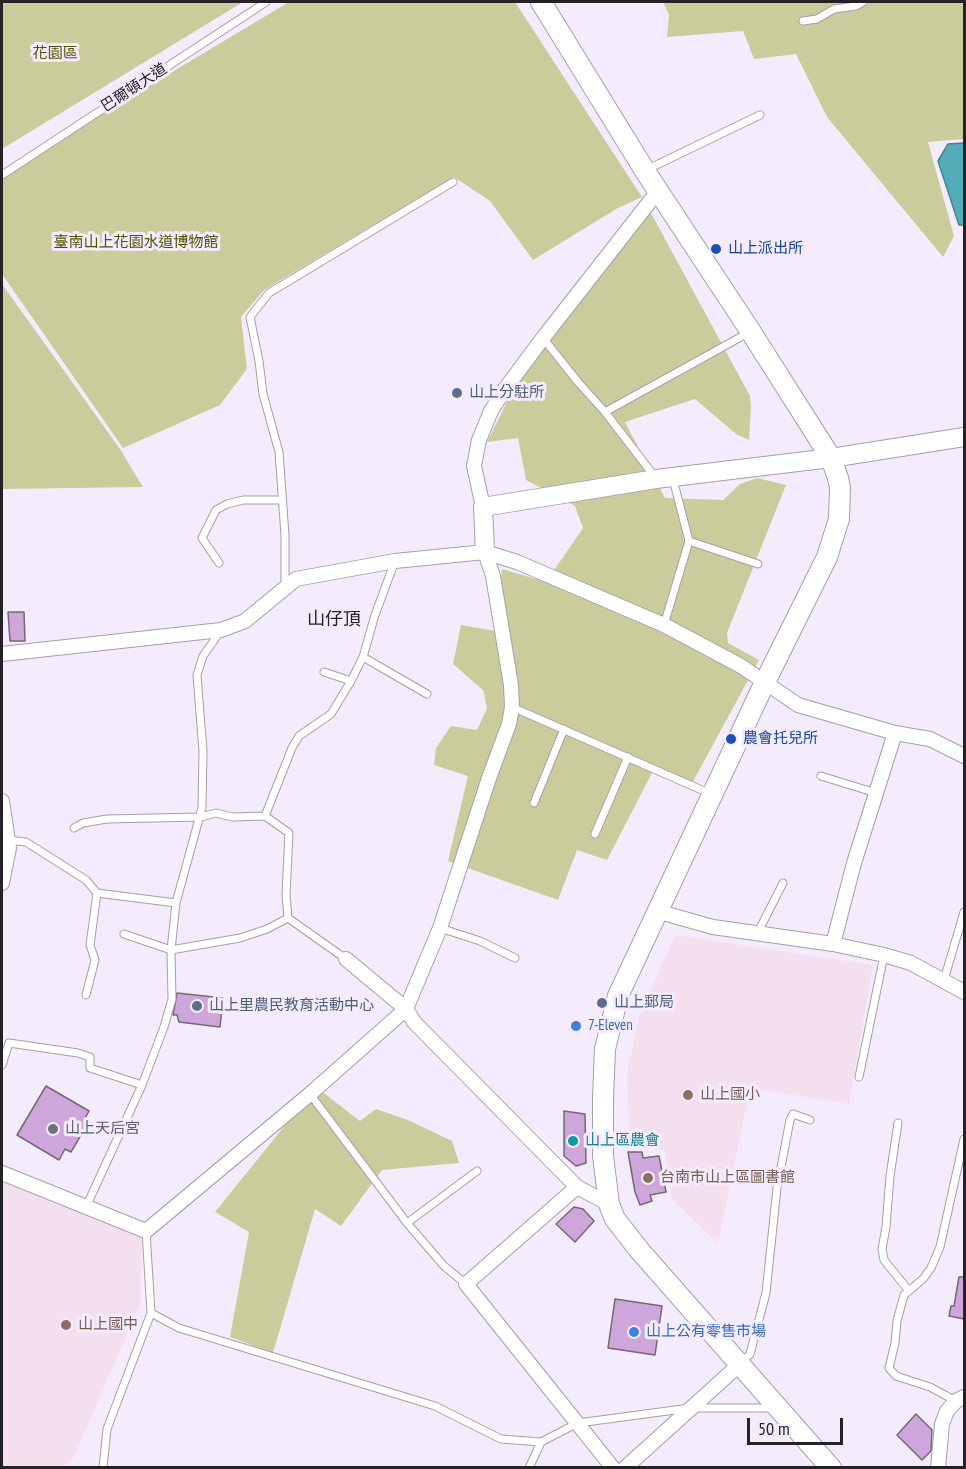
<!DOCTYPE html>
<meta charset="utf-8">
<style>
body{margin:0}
#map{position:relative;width:966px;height:1469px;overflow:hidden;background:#f4ecfc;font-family:"PT Sans Narrow",sans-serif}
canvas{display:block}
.frame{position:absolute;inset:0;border:3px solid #242227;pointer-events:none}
.scale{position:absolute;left:747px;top:1418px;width:96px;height:27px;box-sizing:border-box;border:3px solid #242227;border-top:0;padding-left:8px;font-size:18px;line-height:21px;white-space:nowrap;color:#242227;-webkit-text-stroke:4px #f4ecfc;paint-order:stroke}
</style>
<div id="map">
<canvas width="966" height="1469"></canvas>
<div class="frame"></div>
<div class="scale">50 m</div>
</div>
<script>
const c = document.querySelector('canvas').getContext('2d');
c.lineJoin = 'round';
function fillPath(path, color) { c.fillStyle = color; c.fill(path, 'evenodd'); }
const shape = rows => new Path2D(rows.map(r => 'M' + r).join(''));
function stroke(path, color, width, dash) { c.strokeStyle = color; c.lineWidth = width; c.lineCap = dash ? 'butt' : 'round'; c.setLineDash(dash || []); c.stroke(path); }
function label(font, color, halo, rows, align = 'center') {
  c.font = font + ' "PT Sans Narrow","Noto Sans TC",sans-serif'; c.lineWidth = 6; c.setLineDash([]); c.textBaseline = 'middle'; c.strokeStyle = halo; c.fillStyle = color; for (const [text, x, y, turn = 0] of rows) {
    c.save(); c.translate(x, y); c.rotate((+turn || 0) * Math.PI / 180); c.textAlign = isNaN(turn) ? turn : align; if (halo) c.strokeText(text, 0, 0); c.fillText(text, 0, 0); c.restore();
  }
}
fillPath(shape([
 [675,935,873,965,849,1104,750,1088,718,1244,672,1199,665,1150,630,1145,627,1074,639,1017],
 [2,1179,141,1234,141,1302,74,1457,63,1467,2,1467]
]), '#f3dfee');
fillPath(shape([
 [2,2,243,2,2,149],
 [289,2,515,2,642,197,618,208,533,260,490,201,454,177,264,290,241,317,247,369,220,405,123,448,2,274,2,174],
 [663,2,964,2,964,139,928,142,954,236,943,257,827,117,796,54,754,59,743,31,667,37,669,15],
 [651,213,750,396,751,408,749,440,736,434,695,399,625,422,665,498,723,500,740,484,757,478,786,485,727,633,728,643,759,660,690,787,654,769,607,860,577,850,558,900,448,861,468,776,434,765,436,748,451,726,477,730,487,708,483,690,453,664,461,625,496,631,502,569,546,582,583,528,575,506,526,480,518,438,487,442,516,384,634,225],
 [2,284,120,449,143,487,2,489],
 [316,1087,360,1121,376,1109,408,1120,452,1141,459,1163,382,1170,341,1226,315,1209,273,1353,230,1337,249,1232,215,1212]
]), '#cacd9b');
const water = shape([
 [964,143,964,225,959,225,938,161,948,144,964,143]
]);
fillPath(water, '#54acb9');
stroke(water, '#46838d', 1.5);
const building = shape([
 [8,612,24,612,25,641,10,641,8,612],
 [177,993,223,998,220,1027,179,1022,177,1015,173,1015,177,993],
 [46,1086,89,1111,84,1120,88,1123,71,1152,65,1149,59,1160,17,1135,46,1086],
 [564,1111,585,1114,586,1163,576,1166,564,1156,564,1111],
 [628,1152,642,1152,643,1158,659,1156,666,1192,650,1195,652,1201,640,1205,635,1192,628,1152],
 [574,1207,583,1209,594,1221,575,1242,556,1224,574,1207],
 [959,1277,964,1277,964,1319,949,1316,951,1306,954,1306,959,1277],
 [615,1299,662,1306,655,1355,608,1348,615,1299],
 [916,1414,932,1430,931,1451,922,1460,897,1435,916,1414]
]);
fillPath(building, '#cfa6db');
stroke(building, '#726975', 1.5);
const service = shape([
 [803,21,817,19,834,9,856,6,863,2],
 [646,170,760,115],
 [2,175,266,2],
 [543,338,578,382,605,412,655,477],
 [605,412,748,333],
 [689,541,758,564],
 [219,563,202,538,216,510,227,504,243,500,281,500],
 [285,586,285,535,279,452,263,394,259,361,250,317,269,293,453,182],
 [664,625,689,541,673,479],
 [363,657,427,694],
 [324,672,351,681],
 [512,707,711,794],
 [821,776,876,793],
 [534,803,564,729],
 [265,816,292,748,299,736,331,714,351,681,363,657,375,615,395,561],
 [74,828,83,823,107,819,201,817,216,813,232,817,265,816,289,833,286,895,288,918,346,959],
 [595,834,628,757],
 [8,840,26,842,86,880,97,893,90,945,95,960,86,995],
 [97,893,176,903],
 [440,928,480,941,515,958],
 [124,934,171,950,240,938,267,929,288,918],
 [757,934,783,883],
 [944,980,964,912],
 [2,1065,9,1043,78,1053,90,1057,90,1068,142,1085],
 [859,1077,884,955],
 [310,1094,407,1223,444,1266,466,1284],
 [898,1123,890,1176,886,1227,882,1249,884,1260,909,1291],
 [86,1207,142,1085,164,1027,172,999,171,950,176,903,202,808,203,751,197,675,203,656,220,632],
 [407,1223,477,1171],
 [146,1231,151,1313,179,1328,435,1406,501,1439,541,1442,578,1423,690,1408,773,1408],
 [742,1362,750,1354,766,1293,777,1188,790,1120,793,1114,810,1120],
 [956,1401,930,1387,896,1376,889,1368,895,1343,897,1321,904,1295,923,1279,931,1268,940,1247,964,1139],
 [103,1468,107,1429,151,1313],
 [529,1468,541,1442]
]);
const minor = shape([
 [483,507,474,466,479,440,491,411,505,389,543,338,658,191],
 [485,552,493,576,511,685,512,707,509,724,489,778,440,928,406,1009,414,1022,577,1187,609,1204],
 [2,654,221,630,245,621,296,579,395,561,485,552,517,562,664,625,741,666,798,705,895,733,930,739,964,756],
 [2,801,9,848,2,883],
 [656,911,713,927,833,944,884,955,911,963,964,992],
 [833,944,854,863,895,733],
 [2,1173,146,1231,310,1094,406,1009,346,959],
 [577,1187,466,1284,613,1468],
 [625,1468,740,1364],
 [938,1468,942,1424,947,1411,956,1401,964,1397]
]);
const tertiary = shape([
 [485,552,483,507,656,479,831,458,964,437]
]);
const secondary = shape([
 [541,2,645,171,751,332,831,458,838,478,840,488,839,519,827,557,765,682,618,996,605,1049,603,1098,603,1156,609,1204,615,1219,640,1251,831,1468]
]);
stroke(service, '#a59ead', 9);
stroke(minor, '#a59ead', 16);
stroke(tertiary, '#a59ead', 20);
stroke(secondary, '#a59ead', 22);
stroke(service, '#fff', 7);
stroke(minor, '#fff', 14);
stroke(tertiary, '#fff', 18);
stroke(secondary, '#fff', 20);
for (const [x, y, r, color] of [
 [716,249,6,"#1a4fb4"],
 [457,393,6,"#5c6f8a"],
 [731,739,6,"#1a4fb4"],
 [602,1003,6,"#5c6f8a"],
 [197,1006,6,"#5c6f8a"],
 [576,1026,6,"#3f7fe0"],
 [688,1095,6,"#8d6e63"],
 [53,1129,6,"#6b7280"],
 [573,1141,6,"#0f9aa8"],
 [648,1178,6,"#8d6e63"],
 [66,1325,6,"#8d6e63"],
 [634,1332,6,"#3f7fe0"]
]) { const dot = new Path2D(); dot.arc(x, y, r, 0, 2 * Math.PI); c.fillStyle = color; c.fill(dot); stroke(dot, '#f4ecfc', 2); }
label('15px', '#515200', '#f4ecfc', [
 ["花園區",55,54],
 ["臺南山上花園水道博物館",136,243]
]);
label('15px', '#242227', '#f4ecfc', [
 ["巴爾頓大道",134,88,-33]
]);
label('15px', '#164399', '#f4ecfc', [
 ["山上派出所",728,249],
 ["農會托兒所",743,739]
], 'left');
label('15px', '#4e5e75', '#f4ecfc', [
 ["山上分駐所",469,393],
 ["山上郵局",614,1003],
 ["山上里農民教育活動中心",209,1006]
], 'left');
label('15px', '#366cbe', '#f4ecfc', [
 ["7-Eleven",588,1026],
 ["山上公有零售市場",646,1332]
], 'left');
label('15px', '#785e54', '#f4ecfc', [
 ["山上國小",700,1095],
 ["台南市山上區圖書館",660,1178],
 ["山上國中",78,1325]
], 'left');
label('15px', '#5b616d', '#f4ecfc', [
 ["山上天后宮",65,1129]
], 'left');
label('15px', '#0d838f', '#f4ecfc', [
 ["山上區農會",585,1141]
], 'left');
label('18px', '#242227', '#f4ecfc', [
 ["山仔頂",334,620]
]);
</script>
